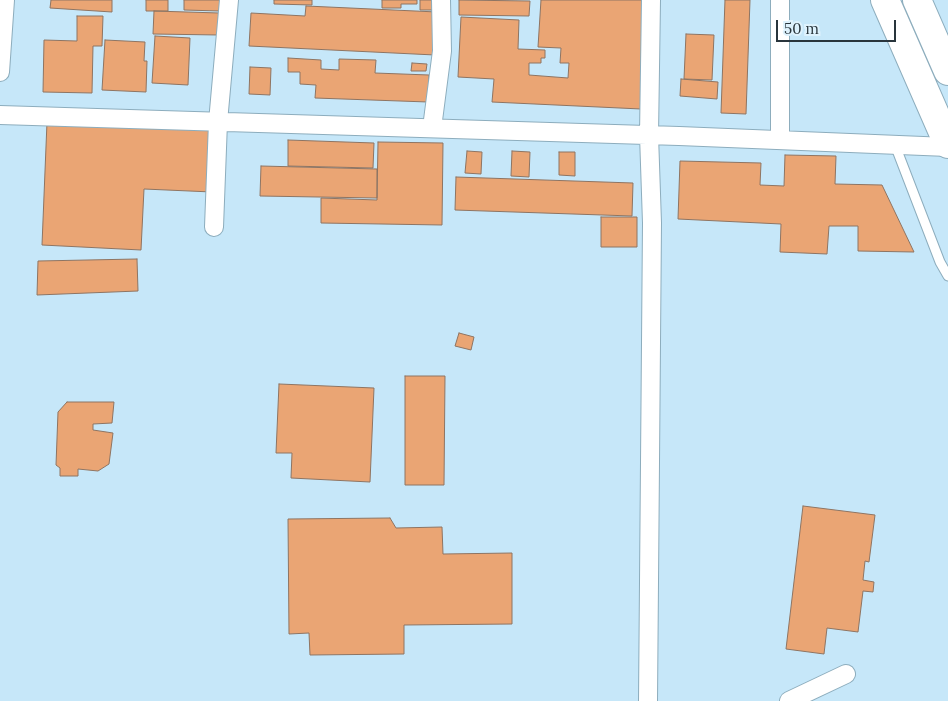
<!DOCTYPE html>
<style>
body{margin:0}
#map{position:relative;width:948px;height:701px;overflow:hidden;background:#c6e7f9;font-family:Lora,serif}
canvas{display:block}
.scale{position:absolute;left:776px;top:20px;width:120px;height:22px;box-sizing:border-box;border:2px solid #29353c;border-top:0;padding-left:6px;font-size:15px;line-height:18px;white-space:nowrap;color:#29353c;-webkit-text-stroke:4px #def2fd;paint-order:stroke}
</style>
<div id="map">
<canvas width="948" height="701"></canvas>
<div class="scale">50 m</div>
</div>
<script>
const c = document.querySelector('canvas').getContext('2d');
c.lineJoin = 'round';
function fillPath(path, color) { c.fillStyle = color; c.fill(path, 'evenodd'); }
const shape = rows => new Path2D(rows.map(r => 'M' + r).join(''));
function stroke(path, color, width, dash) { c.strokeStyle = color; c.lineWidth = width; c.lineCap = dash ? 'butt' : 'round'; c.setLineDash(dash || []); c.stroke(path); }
const building = shape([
 [51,0,112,0,112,12,50,8,51,0],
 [146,0,168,0,168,11,146,11,146,0],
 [184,0,220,0,220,11,184,10,184,0],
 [274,0,312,0,312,5,274,4,274,0],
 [382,0,417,0,417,4,401,4,401,8,382,8,382,0],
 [420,0,439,0,439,10,420,10,420,0],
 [459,0,530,1,529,16,459,15,459,0],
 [541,0,654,0,641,109,492,102,494,79,458,77,461,17,519,20,518,49,545,50,545,58,541,58,541,63,529,63,529,75,568,78,569,63,560,63,561,48,538,47,541,0],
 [725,0,750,0,746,114,721,113,725,0],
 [306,6,437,12,435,55,249,46,251,13,305,16,306,6],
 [154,11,219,13,219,35,153,34,154,11],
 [77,16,103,16,102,46,93,46,92,93,43,92,44,40,77,41,77,16],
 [686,34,714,35,712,80,684,79,686,34],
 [155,36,190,38,188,85,152,83,155,36],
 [105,40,145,42,144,61,147,61,146,92,102,90,105,40],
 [288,58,321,60,321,69,339,70,339,59,376,60,375,73,429,75,428,102,315,98,316,85,300,84,300,72,288,72,288,58],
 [412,63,427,64,426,71,411,71,412,63],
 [250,67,271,68,270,95,249,94,250,67],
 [681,79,718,82,717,99,680,96,681,79],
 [47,122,215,130,212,192,144,189,141,250,42,245,47,122],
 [288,140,374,143,373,168,288,166,288,140],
 [378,142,443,143,442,225,321,223,321,198,377,200,378,142],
 [467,151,482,152,481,174,465,173,467,151],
 [512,151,530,152,529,177,511,176,512,151],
 [559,152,575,152,575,176,559,175,559,152],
 [785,155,836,156,835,184,882,185,914,252,858,251,858,226,829,226,827,254,780,252,781,224,678,219,680,161,761,163,760,185,784,186,785,155],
 [261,166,377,169,377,198,260,196,261,166],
 [456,177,633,183,632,216,455,210,456,177],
 [601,217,637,217,637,247,601,247,601,217],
 [137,259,138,291,37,295,38,261,137,259],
 [459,333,474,337,471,350,455,346,459,333],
 [405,376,445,376,444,485,405,485,405,376],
 [279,384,374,388,370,482,291,478,292,453,276,453,279,384],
 [67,402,114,402,112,423,93,424,93,430,113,433,109,464,98,471,78,469,78,476,60,476,60,468,56,465,58,412,67,402],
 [803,506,875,515,869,562,865,561,863,580,874,582,873,592,863,591,858,632,827,628,824,654,786,649,803,506],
 [390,518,396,528,442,527,443,554,512,553,512,624,404,625,404,654,310,655,309,633,289,634,288,519,390,518]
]);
fillPath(building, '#eaa574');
stroke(building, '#8e7462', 1);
const service = shape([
 [895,145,940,262,948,276]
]);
const minor = shape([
 [0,72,5,0],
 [0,115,679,136,948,147],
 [432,128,442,51,441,0],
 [780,140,780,0],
 [214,227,218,122,229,0],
 [648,701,652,223,649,135,651,0],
 [789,701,846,674]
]);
const trunk = shape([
 [885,0,948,144],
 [917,0,948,71]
]);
stroke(service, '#8dadbd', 11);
stroke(minor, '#8dadbd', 20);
stroke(trunk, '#8dadbd', 30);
stroke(service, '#fff', 9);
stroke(minor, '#fff', 18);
stroke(trunk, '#fff', 28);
</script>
